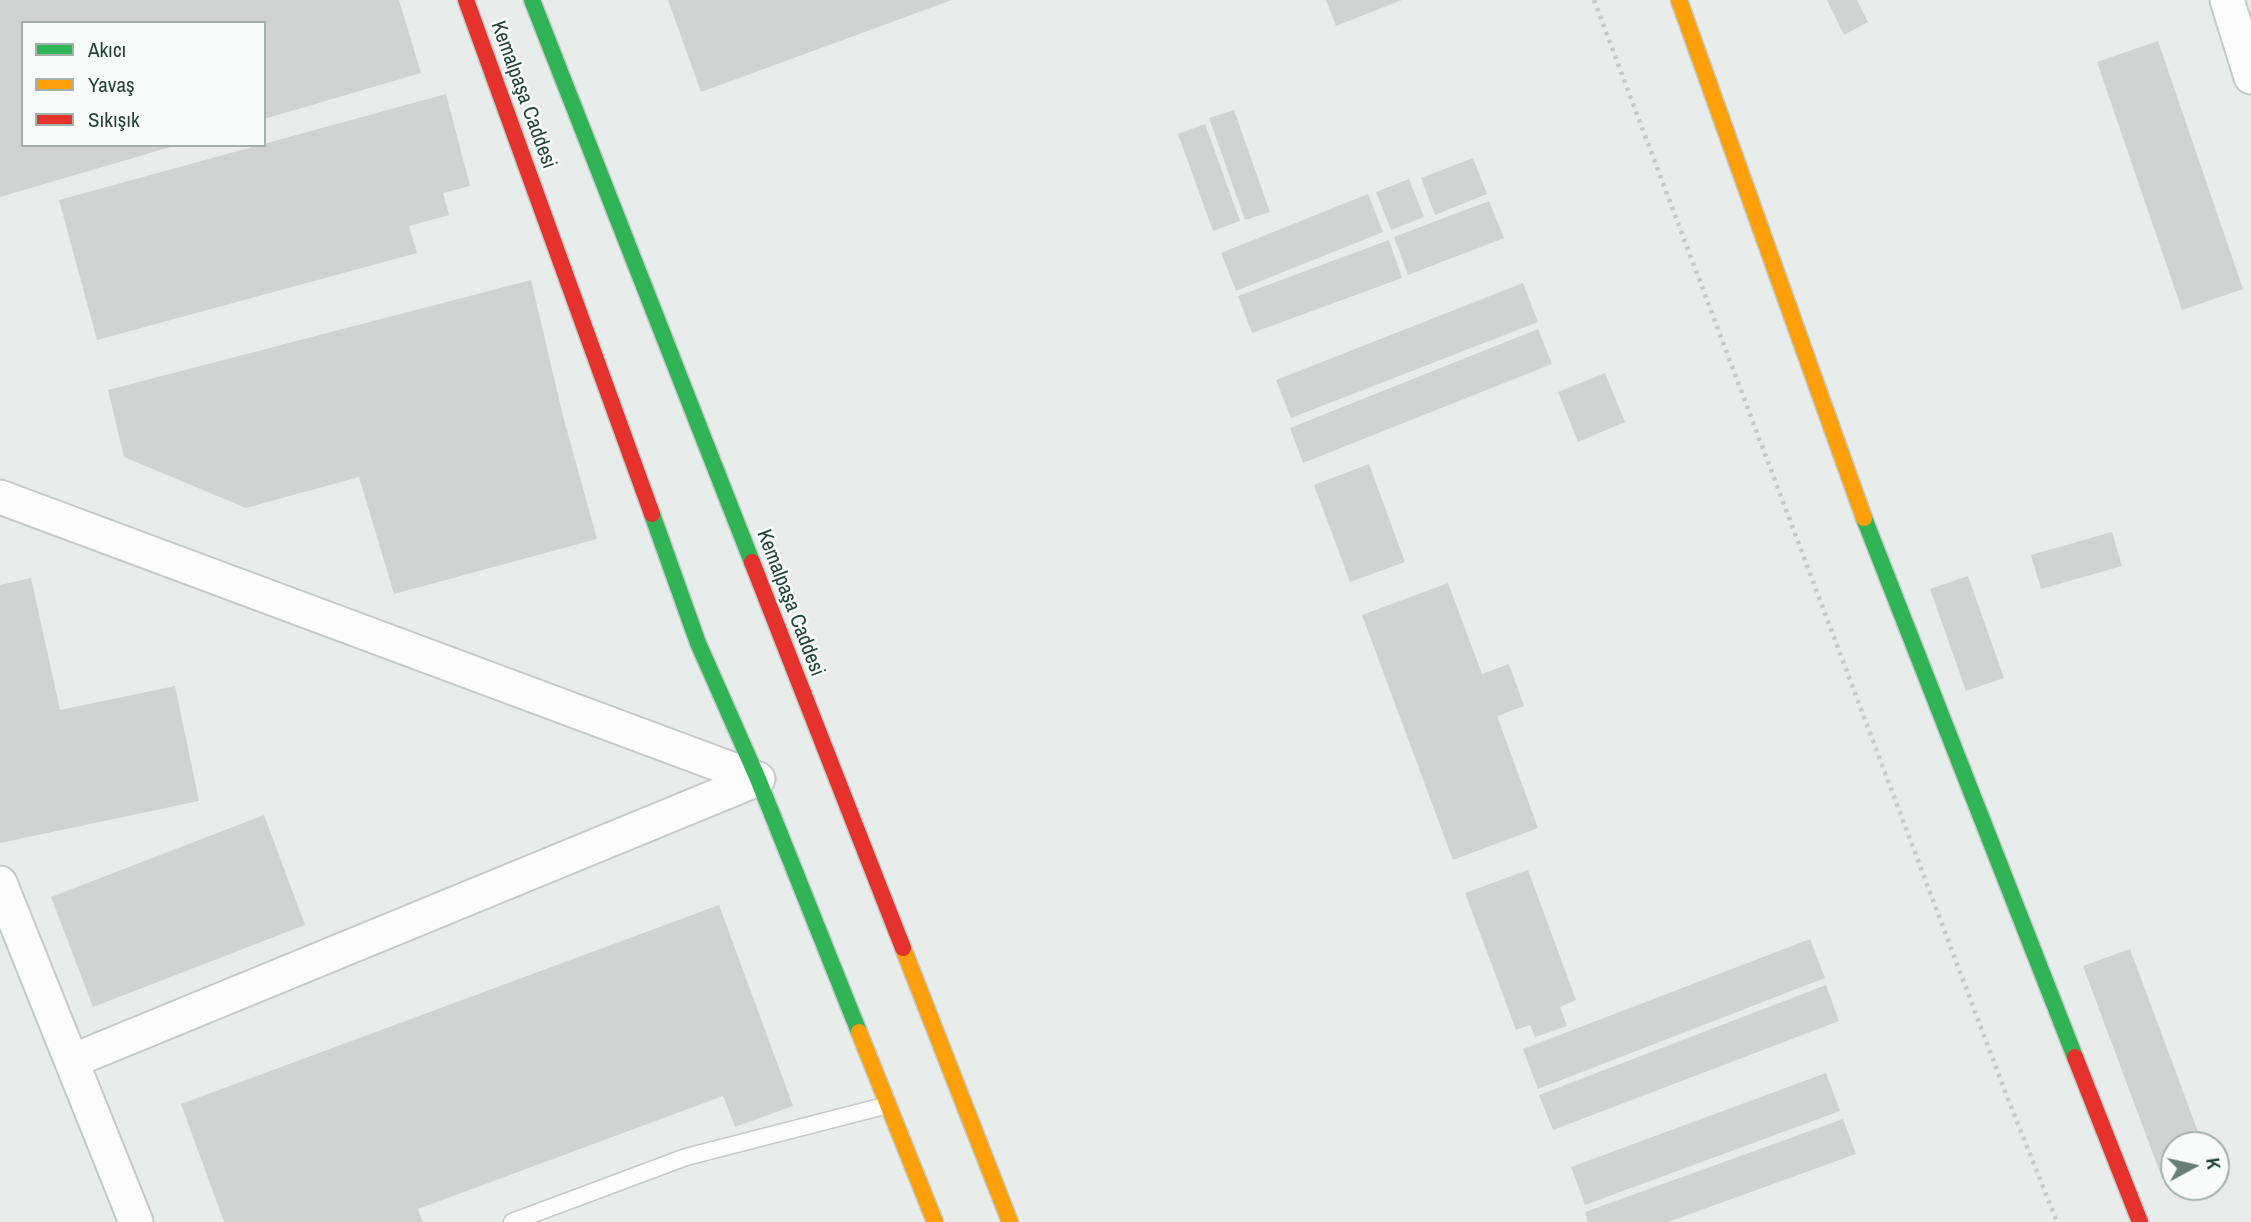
<!DOCTYPE html>
<meta charset="utf-8">
<style>
body{margin:0}
#map{position:relative;width:2251px;height:1222px;overflow:hidden;background:#e8edeb;font-family:"Archivo Narrow",sans-serif}
canvas{display:block}
.legend{position:absolute;left:21px;top:21px;width:245px;height:126px;box-sizing:border-box;background:#f7fbf9;border:2px solid #a3b1ad;margin:0;padding:9px 12px;list-style:none;font-size:21px;color:#24423a}
.legend li{display:flex;align-items:center;gap:14px;height:35px}
.legend b{width:35px;border:2px solid #a3b1ad}
.north{position:absolute;left:2160px;top:1131px;width:70px;height:70px;box-sizing:border-box;background:#f7fbf9;border:2px solid #a3b1ad;border-radius:50%;rotate:82deg;font-size:19px;font-weight:700;line-height:28px;text-align:center;color:#24423a}
.north::after{content:'';display:block;margin:auto;width:24px;height:32px;background:#697e78;clip-path:polygon(50% 0,100% 100%,50% 72%,0 100%)}
</style>
<div id="map">
<canvas width="2251" height="1222"></canvas>
<ul class="legend">
<li><b style="height:9px;background:#30b455"></b>Akıcı</li>
<li><b style="height:9px;background:#ff9f0a"></b>Yavaş</li>
<li><b style="height:9px;background:#e5322d"></b>Sıkışık</li>
</ul>
<div class="north">K</div>
</div>
<script>
const c = document.querySelector('canvas').getContext('2d');
c.lineJoin = 'round';
function fillPath(path, color) { c.fillStyle = color; c.fill(path, 'evenodd'); }
const shape = rows => new Path2D(rows.map(r => 'M' + r).join(''));
function stroke(path, color, width, dash) { c.strokeStyle = color; c.lineWidth = width; c.lineCap = dash ? 'butt' : 'round'; c.setLineDash(dash || []); c.stroke(path); }
function label(font, color, halo, rows, align = 'center') {
  c.font = font + ' "Archivo Narrow",sans-serif'; c.lineWidth = 5; c.setLineDash([]); c.textBaseline = 'middle'; c.strokeStyle = halo; c.fillStyle = color; for (const [text, x, y, turn = 0] of rows) {
    c.save(); c.translate(x, y); c.rotate((+turn || 0) * Math.PI / 180); c.textAlign = isNaN(turn) ? turn : align; if (halo) c.strokeText(text, 0, 0); c.fillText(text, 0, 0); c.restore();
  }
}
fillPath(shape([
 [0,0,399,0,421,73,264,119,264,23,23,23,23,145,174,146,0,197],
 [668,0,952,0,701,92],
 [1326,0,1402,0,1336,26],
 [1827,0,1857,0,1868,22,1844,35],
 [2158,41,2243,289,2182,310,2097,62],
 [446,94,470,186,443,193,449,215,409,226,417,253,97,340,59,200],
 [1234,110,1270,212,1245,220,1209,118],
 [1205,124,1240,221,1213,231,1178,134],
 [1473,158,1487,194,1435,215,1421,178],
 [1409,179,1424,217,1391,230,1376,192],
 [1368,194,1383,232,1236,291,1221,253],
 [1489,201,1504,238,1408,275,1394,237],
 [1389,240,1402,278,1252,333,1238,296],
 [531,280,563,416,597,539,394,594,359,477,246,508,124,457,108,390],
 [1523,283,1538,322,1291,418,1276,380],
 [1538,329,1552,364,1303,463,1290,428],
 [1605,373,1625,422,1578,442,1558,392],
 [1369,464,1405,562,1350,582,1314,485],
 [2112,532,2122,566,2041,589,2031,555],
 [1968,576,2004,678,1966,691,1930,589],
 [31,578,60,710,175,686,199,801,0,843,0,585],
 [1448,583,1482,674,1509,664,1524,706,1497,716,1538,828,1453,860,1362,615],
 [264,815,305,925,93,1007,51,897],
 [1528,870,1576,1000,1560,1007,1567,1026,1535,1037,1530,1025,1516,1030,1465,893],
 [719,905,793,1106,735,1127,723,1096,418,1209,423,1222,224,1222,181,1104],
 [1810,939,1825,978,1538,1089,1523,1049],
 [2130,949,2203,1145,2174,1145,2174,1174,2162,1178,2083,966],
 [1826,985,1839,1021,1553,1130,1539,1095],
 [1826,1073,1840,1111,1585,1205,1571,1167],
 [1843,1119,1856,1154,1668,1222,1588,1222,1585,1212]
]), '#cfd4d2');
const lane = shape([
 [512,1222,686,1157,888,1105]
]);
const street = shape([
 [2227,0,2251,77],
 [0,497,758,779],
 [0,883,136,1222],
 [72,1061,758,779]
]);
const fast = shape([
 [532,0,752,562],
 [652,514,698,643,758,779,859,1032],
 [1864,518,2075,1057]
]);
const slow = shape([
 [1679,0,1864,518],
 [903,948,1010,1222],
 [859,1032,935,1222]
]);
const jam = shape([
 [466,0,652,514],
 [752,562,903,948],
 [2075,1057,2140,1222]
]);
stroke(lane, '#c5cac8', 19);
stroke(street, '#c5cac8', 37);
stroke(fast, '#c3cbc8', 19);
stroke(slow, '#c3cbc8', 19);
stroke(jam, '#c3cbc8', 19);
stroke(shape([
 [1594,0,2006,1094,2057,1222]
]), '#c3ccca', 4.5, [3.5, 5]);
stroke(lane, '#fcfcfc', 16);
stroke(street, '#fcfcfc', 33);
stroke(fast, '#30b455', 16);
stroke(slow, '#ff9f0a', 16);
stroke(jam, '#e5322d', 16);
label('21px', '#24423a', '#f7fbf9', [
 ["Kemalpaşa Caddesi",523,95,70],
 ["Kemalpaşa Caddesi",790,603,69]
]);
</script>
